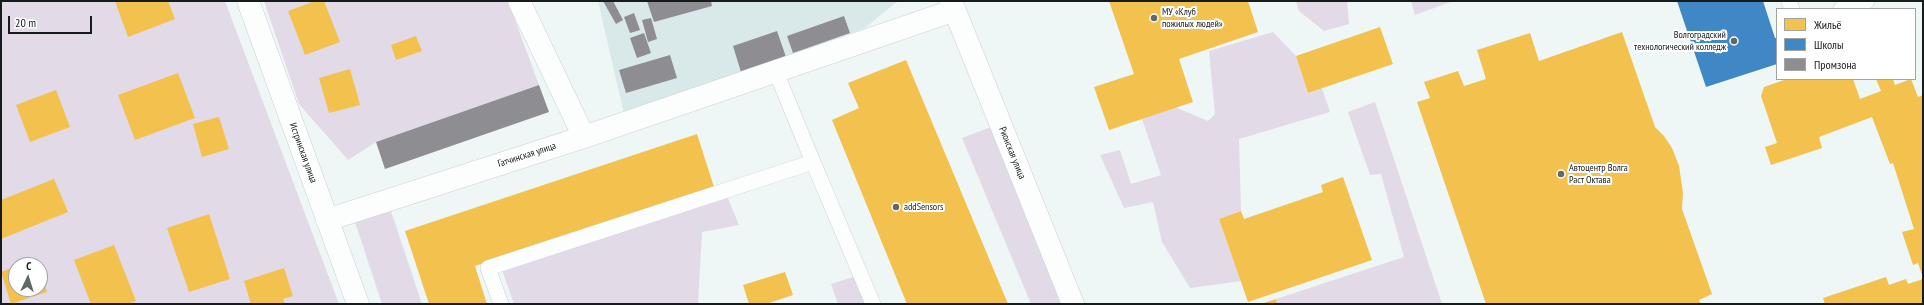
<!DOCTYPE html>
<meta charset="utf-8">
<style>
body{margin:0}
#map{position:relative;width:1924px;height:305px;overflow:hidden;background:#eef6f6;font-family:"PT Sans Narrow",sans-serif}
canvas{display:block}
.frame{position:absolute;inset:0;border:2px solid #161b1b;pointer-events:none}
.legend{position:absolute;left:1776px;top:8px;width:140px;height:72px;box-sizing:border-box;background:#fff;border:1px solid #a2a4a4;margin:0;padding:5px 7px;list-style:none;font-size:12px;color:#161b1b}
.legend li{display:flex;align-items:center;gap:8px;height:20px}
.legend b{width:20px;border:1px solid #a2a4a4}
.north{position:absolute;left:8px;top:257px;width:40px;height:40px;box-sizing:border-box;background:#fff;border:1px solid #a2a4a4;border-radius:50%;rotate:4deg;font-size:11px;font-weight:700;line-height:16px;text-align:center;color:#161b1b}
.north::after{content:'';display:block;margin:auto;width:14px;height:18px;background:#626868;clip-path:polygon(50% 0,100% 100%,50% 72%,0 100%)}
.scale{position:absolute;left:8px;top:16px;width:84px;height:18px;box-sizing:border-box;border:2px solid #161b1b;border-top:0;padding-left:5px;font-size:12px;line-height:14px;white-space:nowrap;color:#161b1b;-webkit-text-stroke:3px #fff;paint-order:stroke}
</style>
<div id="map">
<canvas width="1924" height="305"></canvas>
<div class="frame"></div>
<ul class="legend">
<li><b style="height:11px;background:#f2c14e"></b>Жильё</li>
<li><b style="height:11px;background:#3f88c5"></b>Школы</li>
<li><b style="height:11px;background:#8d8d92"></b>Промзона</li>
</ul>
<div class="north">С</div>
<div class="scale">20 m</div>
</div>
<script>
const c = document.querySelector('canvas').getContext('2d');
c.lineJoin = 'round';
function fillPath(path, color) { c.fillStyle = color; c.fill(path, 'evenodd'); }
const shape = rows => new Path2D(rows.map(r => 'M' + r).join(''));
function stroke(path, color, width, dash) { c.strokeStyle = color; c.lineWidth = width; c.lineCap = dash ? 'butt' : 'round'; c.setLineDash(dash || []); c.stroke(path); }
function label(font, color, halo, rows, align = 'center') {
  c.font = font + ' "PT Sans Narrow",sans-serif'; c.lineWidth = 4; c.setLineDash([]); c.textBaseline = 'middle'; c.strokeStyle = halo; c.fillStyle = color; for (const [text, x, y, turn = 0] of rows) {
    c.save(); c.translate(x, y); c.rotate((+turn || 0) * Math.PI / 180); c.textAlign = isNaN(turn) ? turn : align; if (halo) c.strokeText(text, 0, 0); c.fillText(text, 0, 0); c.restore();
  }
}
fillPath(shape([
 [598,1,898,1,865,28,624,114]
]), '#d9e9ea');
fillPath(shape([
 [1,1,225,1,339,304,1,304],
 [16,265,40,265,40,289,16,289],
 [264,1,508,1,539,85,376,142,348,160,299,104],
 [1296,1,1347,1,1349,24,1324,31,1299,11],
 [1411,1,1453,1,1415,15],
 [1273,32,1296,56,1308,93,1322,88,1330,112,1239,139,1241,211,1219,219,1241,281,1190,288,1162,242,1153,202,1124,208,1100,155,1120,150,1131,184,1161,175,1142,119,1175,107,1208,121,1215,114,1209,51],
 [1375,102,1442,304,1277,304,1276,299,1404,257,1381,174,1370,175,1348,112],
 [994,126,1069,304,1031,304,962,138],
 [727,196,739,225,702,232,698,304,514,304,501,267],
 [391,211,422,304,382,304,355,222],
 [859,275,870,304,838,304,831,284]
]), '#e3dae8');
fillPath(shape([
 [115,1,168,1,175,19,128,37],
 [315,1,324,1,340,42,305,55,288,11],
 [1109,1,1248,1,1258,32,1179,59,1193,102,1109,130,1094,87,1134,74],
 [1380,27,1393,64,1308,93,1296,56],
 [1622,32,1655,127,1664,136,1672,148,1679,166,1683,193,1682,209,1712,294,1699,300,1701,304,1486,304,1417,102,1430,98,1424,82,1458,71,1464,86,1486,79,1477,50,1530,33,1539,61],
 [416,36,422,51,396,60,391,45],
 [906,60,1008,304,907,304,832,120,859,108,848,83],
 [350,69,360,105,329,113,319,78],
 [178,73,195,118,135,140,118,95],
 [1787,79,1853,79,1860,99,1881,91,1876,79,1893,79,1895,85,1911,79,1918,97,1923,95,1923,278,1918,263,1913,265,1902,232,1914,229,1893,163,1890,164,1872,117,1819,137,1822,148,1771,165,1765,147,1777,143,1761,96,1764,87],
 [56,90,70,127,30,142,16,105],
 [219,117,229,149,202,157,193,124],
 [697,134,714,187,475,266,487,304,429,304,405,231],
 [1343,177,1372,260,1248,302,1219,219,1241,211,1244,219,1323,192,1321,185],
 [54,179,68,212,1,239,1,200],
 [209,214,230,279,189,292,167,228],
 [114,245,136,301,128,304,91,304,74,260],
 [35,259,37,265,20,265],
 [16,266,16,289,40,289,40,273,47,292,11,304,1,272],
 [284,268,293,296,283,299,285,304,251,304,244,281],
 [785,272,793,295,766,304,749,304,743,285],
 [1886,277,1889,285,1906,279,1908,284,1923,279,1923,304,1825,304,1823,298],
 [1276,299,1277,304,1261,304]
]), '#f2c14e');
fillPath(shape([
 [1677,1,1763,1,1775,38,1777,38,1777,64,1706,87]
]), '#3f88c5');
fillPath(shape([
 [603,1,613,1,623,20,616,24],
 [647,1,711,1,712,6,654,22],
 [634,13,640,30,630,33,624,17],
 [844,16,850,33,793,53,787,36],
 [651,18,657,39,648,42,642,20],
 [777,31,786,57,741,72,733,46],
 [644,33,651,53,637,58,630,38],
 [670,55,677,78,626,93,619,70],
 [539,85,549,112,385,169,376,142]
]), '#8d8d92');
const lane = shape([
 [1789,1,1792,9],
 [1841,9,1867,1],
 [813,162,873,304],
 [501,304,488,268,813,162,776,72]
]);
const street = shape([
 [248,1,358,304],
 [951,1,1073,304],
 [584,137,955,10],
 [327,220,584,137,519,1]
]);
stroke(lane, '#cad0d0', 16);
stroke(street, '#cad0d0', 23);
stroke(lane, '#fcfefe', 15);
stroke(street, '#fcfefe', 22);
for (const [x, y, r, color] of [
 [1154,18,4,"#626868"],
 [1734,41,4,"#626868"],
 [1561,174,4,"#626868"],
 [896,207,4,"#626868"]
]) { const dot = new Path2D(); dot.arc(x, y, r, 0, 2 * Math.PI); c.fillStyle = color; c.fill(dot); stroke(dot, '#fff', 1.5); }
label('10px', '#161b1b', '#fff', [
 ["МУ «Клуб",1162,12],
 ["пожилых людей»",1162,24],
 ["Волгоградский",1726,35,"right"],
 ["технологический колледж",1726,47,"right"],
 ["Автоцентр Волга",1569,168],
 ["Раст Октава",1569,180],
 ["addSensors",904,207]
], 'left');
label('10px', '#161b1b', '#fff', [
 ["Истринская улица",303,153,70],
 ["Рионская улица",1012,153,68],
 ["Гатчинская улица",527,155,-18]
]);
</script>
